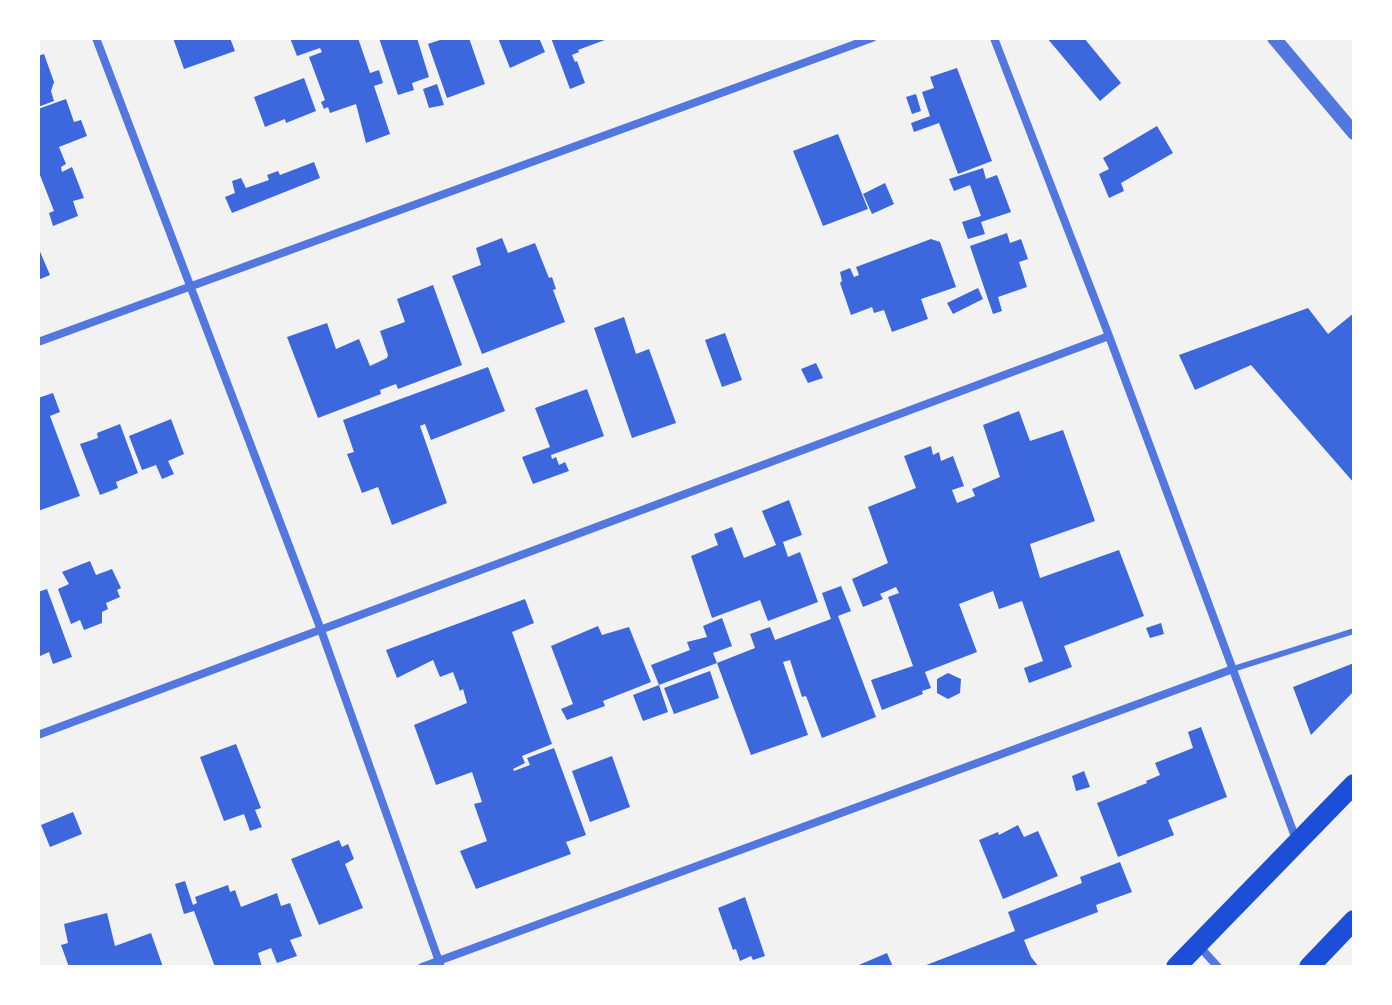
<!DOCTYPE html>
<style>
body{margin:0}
#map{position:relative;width:1392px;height:1005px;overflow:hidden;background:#f2f2f2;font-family:Inter,sans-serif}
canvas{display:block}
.frame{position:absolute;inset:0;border:40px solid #fff;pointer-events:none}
</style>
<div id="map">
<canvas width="1392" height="1005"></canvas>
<div class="frame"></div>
</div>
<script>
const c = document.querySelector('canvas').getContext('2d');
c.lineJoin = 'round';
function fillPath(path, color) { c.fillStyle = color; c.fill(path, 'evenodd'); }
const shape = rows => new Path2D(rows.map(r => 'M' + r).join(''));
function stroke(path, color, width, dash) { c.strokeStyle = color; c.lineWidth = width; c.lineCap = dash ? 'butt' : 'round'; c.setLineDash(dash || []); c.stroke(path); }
fillPath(shape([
 [173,38,230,38,235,51,184,69],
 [290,38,358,38,370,73,379,70,383,83,374,86,390,134,366,143,356,104,330,113,328,107,324,109,321,102,325,100,309,57,322,52,320,48,297,56],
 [379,38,417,38,429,77,412,83,414,90,398,95],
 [446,38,469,38,485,84,447,98,428,44],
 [498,38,539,38,545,52,510,68],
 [551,38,610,38,578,50,579,52,572,55,575,62,577,61,585,83,570,89],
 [1047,38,1084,38,1121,83,1100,101],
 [44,54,54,82,51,91,54,101,38,107,38,56],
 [957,68,992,161,958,174,939,123,914,132,911,123,930,116,922,92,934,88,930,77],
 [304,78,316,111,286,123,285,119,265,127,254,97],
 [437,84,444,105,429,108,423,89],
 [916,94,921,111,912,114,906,97],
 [66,99,74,122,81,120,87,136,59,147,66,164,61,167,62,172,72,167,84,198,73,201,78,216,53,226,49,213,54,211,38,170,40,169,38,109],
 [1157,126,1173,153,1121,183,1124,191,1109,198,1099,174,1109,169,1103,158],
 [838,134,868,209,823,226,793,151],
 [314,162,320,178,232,213,225,197,235,193,232,181,241,178,246,188,269,180,267,175,278,171,280,175],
 [983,168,986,179,997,175,1011,212,981,222,985,234,968,239,962,222,981,216,970,185,954,191,949,179],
 [885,183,894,204,872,214,863,194],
 [1007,233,1010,243,1021,239,1028,259,1019,262,1027,287,998,297,1002,311,993,314,970,246],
 [502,238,508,253,535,243,549,278,552,277,556,289,553,290,565,322,482,354,452,276,481,265,476,248],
 [931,239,940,242,956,287,921,299,928,319,892,332,884,310,874,313,872,307,851,315,840,283,842,281,840,272,850,268,854,277,859,275,856,267],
 [38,247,50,275,38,280],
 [433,285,462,365,398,389,396,384,380,390,381,394,318,418,287,337,327,323,336,349,359,339,370,366,387,358,388,355,380,331,405,322,397,299],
 [978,288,983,299,953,314,947,303],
 [1308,308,1328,334,1354,313,1354,483,1251,365,1195,390,1179,355],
 [624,317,636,354,649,349,676,423,632,438,594,328],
 [725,333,742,380,722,387,705,340],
 [816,363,823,378,808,383,801,369],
 [488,367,505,411,431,440,425,424,420,426,447,503,392,525,378,487,362,493,347,454,354,452,343,420],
 [587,389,604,436,551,455,552,459,556,457,559,465,565,462,569,471,533,484,522,457,550,447,535,408],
 [53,393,60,412,50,416,80,496,38,511,38,398],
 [1019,411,1030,441,1063,430,1095,521,1030,544,1040,578,1119,550,1144,616,1064,646,1072,667,1029,683,1024,668,1043,661,1022,601,999,609,993,591,959,604,977,652,925,672,931,688,922,691,923,694,882,710,871,680,913,666,888,597,899,593,896,587,880,594,883,599,863,607,852,579,888,563,868,507,916,488,904,456,931,446,933,455,939,452,941,461,953,456,964,486,952,490,957,503,975,496,972,489,1000,477,983,425],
 [171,419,184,454,168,461,174,474,162,479,156,465,142,470,129,436],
 [120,424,138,473,116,482,118,488,100,495,80,444,98,438,97,433],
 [789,500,802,535,783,542,788,557,800,552,818,602,768,621,760,600,712,618,691,556,718,545,714,534,732,527,744,558,776,545,762,511],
 [90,561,96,575,112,569,121,588,117,590,120,597,106,603,108,609,102,612,102,623,84,630,80,620,71,624,58,589,69,584,62,572],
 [841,586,851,611,838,616,876,717,822,738,806,696,802,697,790,660,783,662,808,735,751,755,717,663,659,685,651,665,690,650,687,642,707,637,703,626,722,618,732,646,713,653,717,663,755,648,750,634,770,627,775,640,831,619,822,593],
 [47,589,72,657,53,664,49,652,38,657,38,628,40,627,38,592],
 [525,599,534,623,512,632,552,744,522,756,525,763,513,769,514,771,530,765,527,758,554,748,586,835,566,842,571,854,476,889,460,851,487,841,474,804,482,802,472,772,436,785,414,725,467,703,463,689,460,691,453,672,440,677,433,660,397,678,386,650],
 [1161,623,1164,634,1150,638,1146,628],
 [598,626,602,635,629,627,651,682,603,701,605,706,567,720,561,709,573,704,551,646],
 [1354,663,1354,691,1311,735,1293,687],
 [710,671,719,698,674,714,664,688],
 [948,673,961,679,960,693,948,699,937,693,937,679],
 [659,685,668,712,643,721,633,695],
 [1201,727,1227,797,1168,820,1174,835,1118,857,1097,803,1147,783,1146,781,1160,775,1155,763,1193,748,1188,732],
 [236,744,261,808,255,810,262,827,250,831,244,814,224,821,200,757],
 [612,756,630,807,590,822,572,771],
 [1084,771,1090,787,1076,791,1072,776],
 [73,812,82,834,50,847,41,825],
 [1018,825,1024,837,1038,831,1058,876,1003,899,979,840,998,832,999,835],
 [339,840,342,847,348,844,354,859,345,864,363,908,319,925,291,859],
 [1120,862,1132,892,1096,905,1098,912,1024,940,1031,957,1039,967,921,967,1015,931,1008,912,1082,883,1080,877],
 [185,881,193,905,197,903,195,897,228,885,230,892,235,890,241,907,277,893,281,906,290,903,302,936,290,940,297,956,277,963,271,948,258,953,262,967,215,967,194,911,184,914,175,884],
 [745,897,765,956,753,960,751,956,740,961,736,949,733,950,718,908],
 [107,913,115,946,151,933,163,967,69,967,61,945,68,943,64,924],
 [887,953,893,967,854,967]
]), '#3d67dc');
stroke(shape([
 [1233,669,1354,631]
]), '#5277de', 6);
stroke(shape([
 [96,38,321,630,441,967],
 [994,38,1109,336,1297,842],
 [38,342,872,38],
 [38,735,1109,336],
 [1198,945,1218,967],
 [422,967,1233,669]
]), '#5277de', 8);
stroke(shape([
 [1274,38,1354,133]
]), '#5277de', 14);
stroke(shape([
 [1176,967,1354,784],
 [1309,967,1354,920]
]), '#1d4ed8', 20);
</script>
